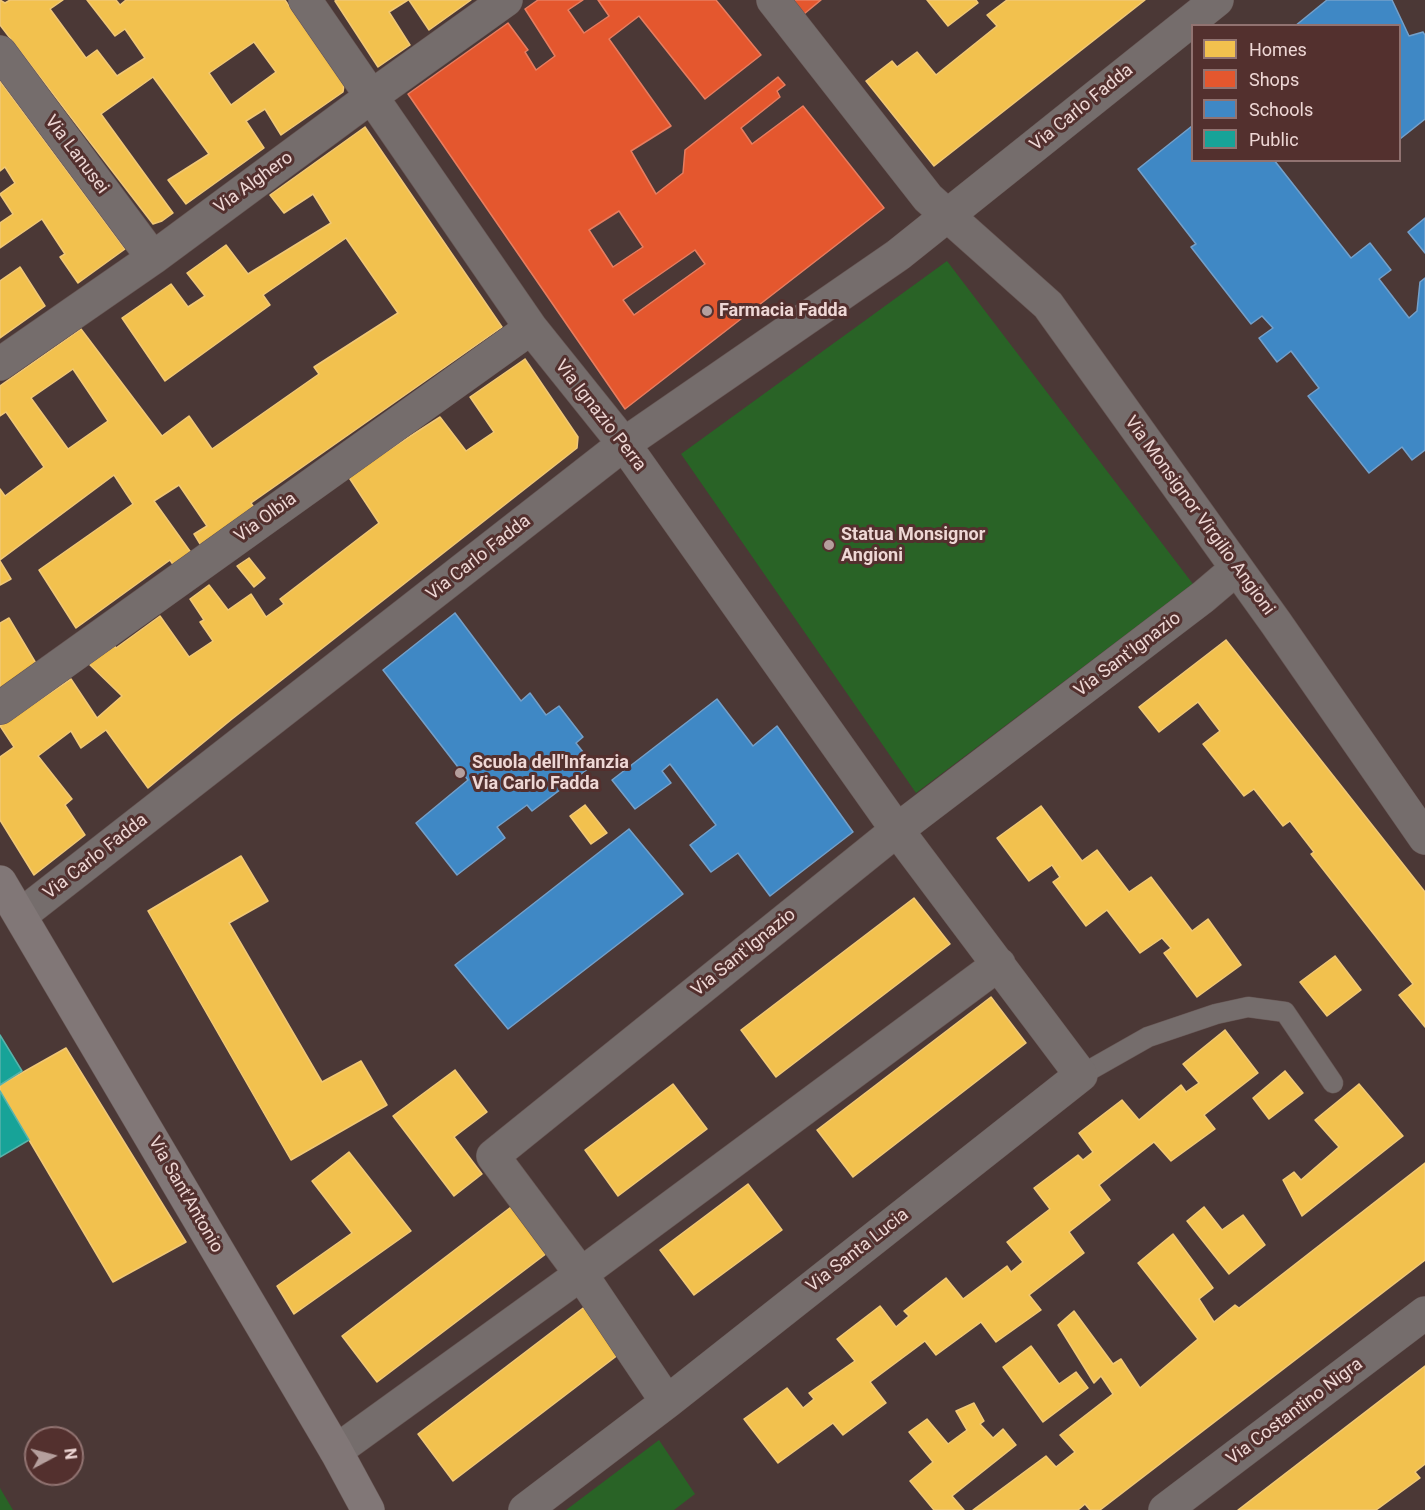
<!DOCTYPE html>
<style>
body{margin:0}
#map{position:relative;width:1425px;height:1510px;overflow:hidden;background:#4b3836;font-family:Roboto,sans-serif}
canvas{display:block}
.legend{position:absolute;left:1191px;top:24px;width:210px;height:138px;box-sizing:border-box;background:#53302e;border:2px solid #917371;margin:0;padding:8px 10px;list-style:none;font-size:18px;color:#eed7d5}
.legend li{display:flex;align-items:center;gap:12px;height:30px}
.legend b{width:30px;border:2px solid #917371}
.north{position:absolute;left:24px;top:1426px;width:60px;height:60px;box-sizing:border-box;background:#53302e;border:2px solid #917371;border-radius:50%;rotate:83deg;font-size:16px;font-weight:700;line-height:24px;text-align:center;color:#eed7d5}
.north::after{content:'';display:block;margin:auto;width:21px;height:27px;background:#b59f9d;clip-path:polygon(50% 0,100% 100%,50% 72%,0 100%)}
</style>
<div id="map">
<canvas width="1425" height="1510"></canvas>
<ul class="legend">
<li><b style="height:16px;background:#f2c14e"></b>Homes</li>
<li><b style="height:16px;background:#e4572e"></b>Shops</li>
<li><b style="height:16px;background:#3f88c5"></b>Schools</li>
<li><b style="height:16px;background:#17a398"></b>Public</li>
</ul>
<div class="north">N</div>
</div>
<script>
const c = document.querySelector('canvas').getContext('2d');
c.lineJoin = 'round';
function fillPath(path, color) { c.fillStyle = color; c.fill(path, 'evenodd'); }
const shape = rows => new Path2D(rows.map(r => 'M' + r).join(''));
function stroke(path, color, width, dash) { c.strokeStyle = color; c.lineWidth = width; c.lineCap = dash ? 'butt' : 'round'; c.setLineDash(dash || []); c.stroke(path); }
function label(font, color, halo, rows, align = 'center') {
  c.font = font + ' Roboto,sans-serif'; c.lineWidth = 6; c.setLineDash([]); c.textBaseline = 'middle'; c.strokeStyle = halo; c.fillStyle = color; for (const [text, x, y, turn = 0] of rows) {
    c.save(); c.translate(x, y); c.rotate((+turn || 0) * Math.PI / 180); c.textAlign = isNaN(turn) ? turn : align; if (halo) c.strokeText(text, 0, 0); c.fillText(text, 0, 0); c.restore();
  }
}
fillPath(shape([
 [947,261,1193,584,916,793,681,454],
 [659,1440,695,1494,674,1510,566,1510],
 [0,1488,13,1510,0,1510]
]), '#296326');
const homes = shape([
 [0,0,5,3,10,0,63,0,50,9,86,58,97,50,117,76,145,58,125,29,115,36,87,0,116,0,120,5,126,0,285,0,344,85,343,92,281,135,265,109,246,121,264,148,186,204,168,180,209,154,153,77,101,114,173,213,162,221,153,224,0,25,0,0],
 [254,42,276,72,231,105,209,73,254,42],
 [337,0,408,0,389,12,410,45,378,67,335,1,337,0],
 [409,0,471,0,429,30,409,0],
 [927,0,976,0,978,3,948,26,927,0],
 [1007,0,1145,0,934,166,866,81,892,61,897,67,917,52,936,75,997,26,987,15,1007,0],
 [0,81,125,249,78,283,60,257,65,254,42,219,0,248,0,223,13,214,0,194,15,183,5,167,0,171,0,81],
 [365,127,502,327,251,503,255,509,202,547,194,534,207,526,179,485,154,501,192,554,174,566,170,560,76,628,39,570,133,504,114,475,0,560,0,489,5,496,44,467,6,412,0,416,0,386,81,329,162,436,189,416,212,449,319,374,314,367,398,313,346,238,263,295,270,305,165,381,122,318,171,284,188,307,205,296,187,273,226,245,248,274,331,223,313,194,284,213,270,195,365,127],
 [73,369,108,421,68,449,31,398,73,369],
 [20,267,45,306,0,338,0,281,20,267],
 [525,359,578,437,577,448,232,719,148,788,106,730,81,748,71,731,38,756,72,799,65,805,85,835,34,875,0,820,0,757,14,747,0,726,71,679,97,718,122,696,87,662,112,643,116,648,160,616,189,657,213,641,200,622,204,620,190,599,209,585,228,610,251,594,266,617,284,604,280,599,379,523,348,476,440,417,466,451,494,432,470,397,525,359],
 [249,558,265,578,254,587,237,566,249,558],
 [0,561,11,579,0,585,0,561],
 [9,618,37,665,0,691,0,623,9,618],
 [1226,640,1425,892,1425,1027,1399,995,1413,984,1311,854,1314,852,1290,821,1283,826,1254,789,1244,796,1203,744,1220,731,1198,702,1159,732,1139,707,1226,640],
 [585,805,607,833,591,844,570,816,585,805],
 [1041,806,1082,861,1097,850,1129,892,1151,877,1192,931,1208,919,1241,965,1197,997,1164,953,1171,948,1162,938,1140,953,1107,910,1086,926,1053,882,1060,877,1052,865,1029,881,997,838,1041,806],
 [241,856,268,901,229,923,322,1082,361,1061,387,1105,291,1160,148,911,241,856],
 [914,898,950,944,776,1077,741,1030,914,898],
 [1335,956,1361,990,1327,1016,1300,982,1335,956],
 [991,997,1026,1043,853,1177,817,1130,991,997],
 [1225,1030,1258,1073,1204,1115,1215,1129,1171,1161,1154,1142,1099,1185,1110,1200,1069,1232,1084,1253,1029,1295,1041,1310,996,1342,981,1322,936,1355,925,1341,870,1382,886,1403,843,1435,833,1423,778,1463,744,1419,787,1388,803,1408,814,1399,809,1393,855,1361,837,1339,880,1306,896,1327,909,1316,904,1311,946,1278,963,1299,1007,1266,1011,1272,1023,1262,1007,1242,1050,1209,1034,1188,1078,1155,1083,1160,1093,1152,1079,1133,1122,1100,1139,1120,1181,1085,1186,1092,1199,1083,1183,1064,1225,1030],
 [66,1048,186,1242,113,1282,0,1091,0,1085,66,1048],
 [455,1070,487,1112,454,1137,482,1174,454,1196,393,1116,455,1070],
 [1285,1071,1303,1093,1269,1119,1253,1098,1285,1071],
 [673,1084,707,1129,618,1196,585,1150,673,1084],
 [1359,1084,1403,1136,1302,1216,1283,1180,1294,1172,1301,1180,1339,1147,1315,1120,1359,1084],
 [349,1152,411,1231,294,1314,277,1286,352,1233,312,1181,349,1152],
 [1425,1163,1425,1260,1100,1510,1090,1510,1085,1504,1078,1510,973,1510,1046,1456,1056,1467,1075,1452,1060,1435,1113,1394,1101,1376,1094,1383,1058,1325,1074,1311,1113,1364,1121,1359,1140,1388,1198,1339,1138,1263,1173,1234,1213,1288,1199,1299,1214,1322,1235,1305,1239,1308,1425,1163],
 [748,1184,782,1230,694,1295,660,1250,748,1184],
 [515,1204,551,1250,377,1382,342,1336,515,1204],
 [1204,1207,1222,1230,1243,1215,1265,1245,1229,1274,1187,1221,1204,1207],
 [591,1302,627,1348,453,1481,418,1434,591,1302],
 [1031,1346,1059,1384,1076,1372,1088,1388,1043,1422,1003,1367,1031,1346],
 [1425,1366,1425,1464,1415,1472,1420,1478,1376,1510,1238,1510,1425,1366],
 [974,1403,984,1421,980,1424,993,1438,1003,1429,1016,1445,952,1496,964,1510,934,1510,910,1481,933,1462,909,1432,927,1419,948,1444,967,1430,956,1411,974,1403]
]);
fillPath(homes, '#f2c14e');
stroke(homes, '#f1c876', 1.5);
const shops = shape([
 [538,0,583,0,568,10,584,33,609,16,598,0,716,0,761,55,705,99,639,16,609,39,671,126,631,151,656,194,683,173,685,150,778,77,785,85,777,91,780,97,741,128,752,144,803,106,884,208,625,409,408,94,508,23,528,50,525,52,536,70,555,56,525,9,538,0],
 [619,211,643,247,613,267,589,230,619,211],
 [695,250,705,264,634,315,623,300,695,250],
 [793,0,821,0,804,14,793,0]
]);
fillPath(shops, '#e4572e');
stroke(shops, '#e77d60', 1.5);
const schools = shape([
 [1327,0,1392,0,1409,36,1423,32,1425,35,1425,119,1400,139,1400,26,1295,26,1327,0],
 [1192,126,1192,160,1274,160,1351,258,1370,243,1391,270,1379,279,1409,318,1417,311,1420,282,1425,278,1425,450,1412,460,1402,447,1369,473,1308,396,1319,388,1291,351,1277,362,1259,338,1273,328,1262,316,1251,324,1191,247,1196,244,1138,169,1192,126],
 [1425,218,1425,253,1408,232,1425,218],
 [455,613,521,701,530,693,546,715,559,706,583,737,576,743,593,765,532,811,527,805,497,827,505,838,457,875,416,823,468,780,383,670,455,613],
 [717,699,753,746,777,726,853,832,770,896,738,853,711,872,690,845,716,825,670,764,662,771,671,783,635,809,612,780,717,699],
 [629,829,683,894,508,1029,455,965,629,829]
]);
fillPath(schools, '#3f88c5');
stroke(schools, '#74a0ca', 1.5);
const public = shape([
 [0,1035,22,1071,0,1085,0,1035],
 [0,1091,29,1140,0,1157,0,1091]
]);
fillPath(public, '#17a398');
stroke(public, '#58b3aa', 1.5);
const lane = shape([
 [1081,1075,1148,1037,1216,1014,1248,1007,1285,1012,1333,1083]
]);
const street = shape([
 [305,0,531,328,624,444,897,830,1081,1075,667,1402,525,1510],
 [773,0,928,198,1048,305,1276,623,1425,838],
 [0,52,153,258],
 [0,364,153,258,372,96,506,0],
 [0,708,531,328],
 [21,915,624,444,898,255,1217,0],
 [667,1402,581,1274,493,1156,897,830,1203,597,1236,569],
 [336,1451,581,1274,999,964],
 [1165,1510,1425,1313]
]);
const secondary = shape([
 [0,882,336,1451,368,1510]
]);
stroke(lane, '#675654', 21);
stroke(street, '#675654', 34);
stroke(secondary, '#675654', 34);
stroke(lane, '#756d6c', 20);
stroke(street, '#756d6c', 33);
stroke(secondary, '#817777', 33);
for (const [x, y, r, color] of [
 [707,311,6,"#b59f9d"],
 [829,545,6,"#b59f9d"],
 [460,773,6,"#b59f9d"]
]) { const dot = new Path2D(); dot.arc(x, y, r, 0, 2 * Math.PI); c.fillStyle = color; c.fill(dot); stroke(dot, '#53302e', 2); }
label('18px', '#eed7d5', '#53302e', [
 ["Via Carlo Fadda",1082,108,-39],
 ["Via Lanusei",76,155,53],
 ["Via Alghero",254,183,-36],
 ["Via Ignazio Perra",600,416,52],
 ["Via Monsignor Virgilio Angioni",1199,516,54],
 ["Via Olbia",266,518,-36],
 ["Via Carlo Fadda",479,558,-38],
 ["Via Sant'Ignazio",1128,655,-37],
 ["Via Carlo Fadda",96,857,-38],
 ["Via Sant'Ignazio",744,953,-39],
 ["Via Sant'Antonio",185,1195,60],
 ["Via Santa Lucia",858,1251,-38],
 ["Via Costantino Nigra",1295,1412,-37]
]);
label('bold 18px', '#eed7d5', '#53302e', [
 ["Farmacia Fadda",719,311],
 ["Statua Monsignor",841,535],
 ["Angioni",841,556],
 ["Scuola dell'Infanzia",472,763],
 ["Via Carlo Fadda",472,784]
], 'left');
</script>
